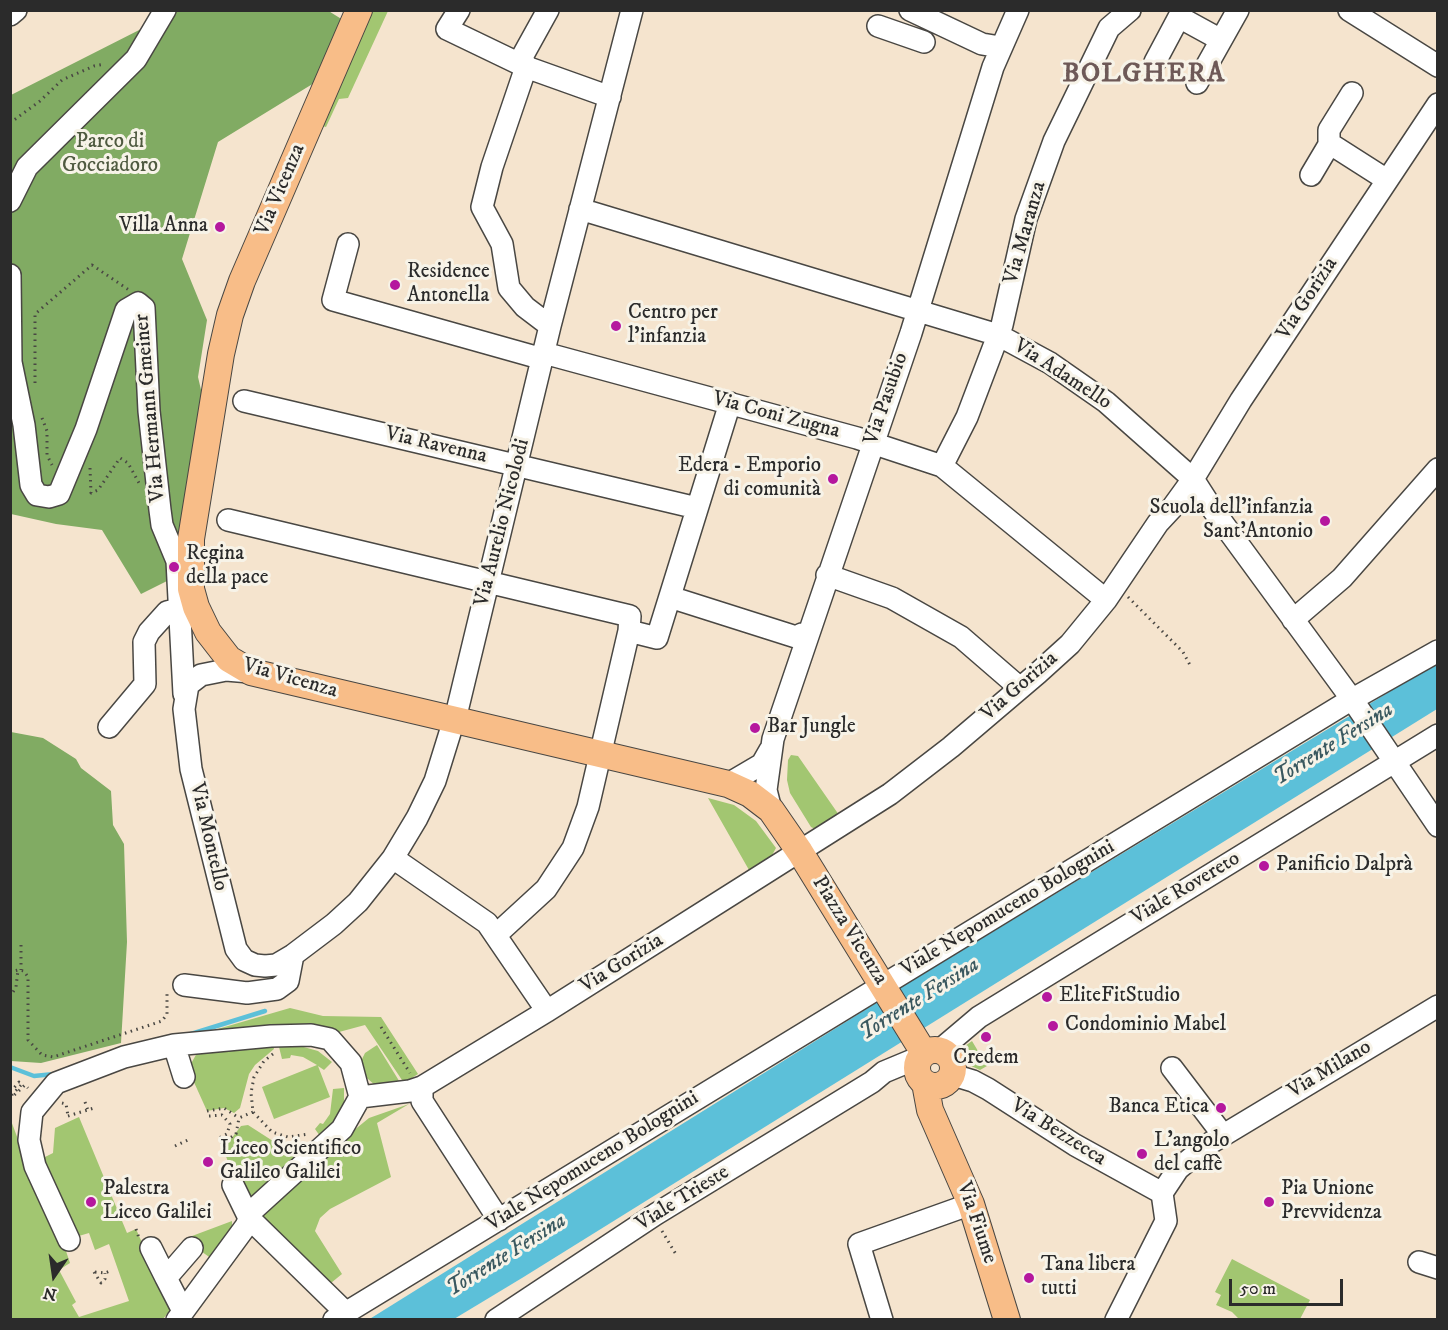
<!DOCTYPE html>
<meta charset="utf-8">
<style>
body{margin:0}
#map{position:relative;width:1448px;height:1330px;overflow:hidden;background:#f5e4ce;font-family:"IM FELL DW Pica",serif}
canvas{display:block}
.frame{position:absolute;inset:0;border:12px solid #2b2b2b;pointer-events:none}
.north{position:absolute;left:24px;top:1246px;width:60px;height:60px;-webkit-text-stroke:4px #f7f3e8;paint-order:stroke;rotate:193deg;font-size:16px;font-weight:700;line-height:24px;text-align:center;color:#2b2b2b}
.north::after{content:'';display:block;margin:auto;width:21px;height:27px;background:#2b2b2b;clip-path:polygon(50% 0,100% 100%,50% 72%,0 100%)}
.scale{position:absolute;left:1229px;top:1279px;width:114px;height:27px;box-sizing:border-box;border:3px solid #2b2b2b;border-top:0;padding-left:8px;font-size:18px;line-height:21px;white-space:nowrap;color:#2b2b2b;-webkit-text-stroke:4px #f7f3e8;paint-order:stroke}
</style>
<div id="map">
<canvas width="1448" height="1330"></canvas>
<div class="frame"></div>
<div class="north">N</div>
<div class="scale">50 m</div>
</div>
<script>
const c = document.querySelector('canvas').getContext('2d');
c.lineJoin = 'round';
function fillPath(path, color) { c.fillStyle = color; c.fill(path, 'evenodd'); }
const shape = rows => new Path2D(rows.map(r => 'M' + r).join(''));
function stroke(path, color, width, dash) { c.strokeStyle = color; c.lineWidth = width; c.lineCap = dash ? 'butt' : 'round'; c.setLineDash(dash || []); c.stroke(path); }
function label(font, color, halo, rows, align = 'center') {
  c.font = font + ' "IM FELL DW Pica",serif'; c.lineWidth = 6; c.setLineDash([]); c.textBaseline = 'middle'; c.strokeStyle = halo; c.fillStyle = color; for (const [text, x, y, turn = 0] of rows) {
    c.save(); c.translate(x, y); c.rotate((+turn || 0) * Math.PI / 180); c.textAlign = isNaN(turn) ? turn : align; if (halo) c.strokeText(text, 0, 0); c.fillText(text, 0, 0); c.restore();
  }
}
fillPath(shape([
 [371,11,388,11,348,98,339,99,326,127,322,126],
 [791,755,798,756,839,815,815,829,811,827,790,793,787,780,788,760],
 [708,798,734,805,756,821,776,848,771,857,749,870],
 [290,1008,323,1016,381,1017,418,1074,404,1083,365,1025,339,1032,296,1031,173,1042],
 [272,1041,274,1049,255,1065,249,1074,240,1108,234,1113,224,1108,207,1111,188,1069,197,1053],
 [972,1041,987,1066,980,1070,969,1065,962,1058,965,1046],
 [293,1044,318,1051,332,1062,324,1070,318,1066,330,1097,274,1119,262,1087,317,1065,303,1057,291,1055,290,1058,282,1059,279,1047],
 [377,1045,401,1084,376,1086,360,1072,360,1063,365,1053],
 [344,1088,344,1107,339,1119,322,1139,315,1129,320,1123,323,1124,330,1114,333,1089],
 [409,1104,377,1123,391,1177,330,1209,320,1218,315,1231,342,1274,326,1287,259,1223,265,1203,369,1118],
 [79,1117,127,1233,136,1229,171,1309,163,1319,11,1319,10,1118,25,1158,63,1242,70,1263,59,1270,76,1302,72,1305,79,1317,129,1301,109,1244,95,1250,89,1233,72,1238,39,1160,53,1153,55,1128],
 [248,1125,276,1143,290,1145,305,1142,308,1155,248,1204,237,1184,221,1144,231,1139,241,1126],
 [232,1221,232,1229,212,1259,198,1249,192,1236],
 [1232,1259,1310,1300,1300,1319,1239,1319,1232,1312,1216,1305,1221,1295,1215,1292]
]), '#a2c671');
fillPath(shape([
 [327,10,343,20,319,80,218,142,182,259,207,320,198,377,205,407,185,572,141,594,102,530,56,524,11,514,11,95,151,24,155,11],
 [11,732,43,738,76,759,81,768,111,791,113,825,124,844,127,942,121,1043,41,1063,11,1061]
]), '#81ab63');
fillPath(shape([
 [1437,663,1437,709,522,1278,454,1319,368,1320,905,985]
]), '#5cc0d9');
stroke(shape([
 [191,1034,265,1011],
 [10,1067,34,1076,54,1074]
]), '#5cc0d9', 4.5);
const minor = shape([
 [459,10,447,29,526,67,492,167,482,207,502,244,509,288,525,307,550,326],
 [548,10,522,57,526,67,610,97],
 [910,10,982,44,1000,47],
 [1349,10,1438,66],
 [10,15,16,10],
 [878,26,924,42],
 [1155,62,1179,17,1221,40],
 [1197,83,1238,10],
 [1352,93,1329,130,1329,143,1387,180],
 [1311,175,1330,143],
 [10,201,27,167,136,59,165,10],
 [580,209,998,335,1050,363,1106,402,1193,479,1211,507,1356,705,1438,826],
 [348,244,333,300,543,359],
 [10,275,11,362,24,425,31,485,37,495,49,497,59,494,86,429,126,310,138,303,144,308,149,411,160,510,162,525,177,561,184,694],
 [544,353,857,438,942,466,1106,600],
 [244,401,697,508],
 [942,466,967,417,1002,325,1026,219,1054,141,1109,28,1130,10],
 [228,520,630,616,629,631,657,638,730,403],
 [827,575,892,598,961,637,1020,688],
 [670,597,796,637,802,634,807,635],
 [1293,620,1342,578,1438,469],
 [250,672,226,670,201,675,188,685,184,709,191,769,236,949,244,960,255,965,265,966,276,965,293,955,334,924,358,902,393,858,417,818,435,781,458,707,550,326,632,10],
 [109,727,145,684,144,642,149,632,167,612,179,609],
 [728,784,762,764,770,750],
 [771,810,766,790,773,739,911,333,993,67,1018,10],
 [393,858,487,923,547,1011],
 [497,934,546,889,573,848,588,807,629,631],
 [184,985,247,993,277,989,288,981,293,955],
 [174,1045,184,1077],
 [940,1050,979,1017,1438,735],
 [1172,1068,1223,1135],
 [953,1075,973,1081,988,1089,1075,1145,1162,1193],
 [422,1087,422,1101,499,1220],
 [360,1097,410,1091,422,1087,547,1011,890,794,951,747,1038,673,1070,644,1106,600,1158,523,1172,508,1193,479,1241,400,1438,104],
 [233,1185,249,1218,340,1307,340,1316],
 [69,1240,35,1166,29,1140,32,1112,56,1083,124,1057,174,1045,271,1036,311,1035,330,1039,351,1063,360,1097,342,1129,253,1210,246,1226,177,1320],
 [151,1248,166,1278],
 [1419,1262,1438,1268],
 [183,1311,166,1278,192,1248],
 [334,1320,1344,704,1438,651],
 [496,1320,656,1214,872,1082,884,1072,920,1057],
 [882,1320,859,1244,971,1204],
 [1116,1320,1166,1221,1162,1193,1178,1169,1207,1145,1438,1006]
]);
const major = shape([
 [359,10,242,281,230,315,221,354,191,539,191,589,196,607,208,632,229,659,251,672,728,784,750,794,771,810,800,852,924,1053],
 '917 1068a18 18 0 1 1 36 0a18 18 0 1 1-36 0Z',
 [925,1083,930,1110,971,1204,1007,1320]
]);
stroke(minor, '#494743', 24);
stroke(major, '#494743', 28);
stroke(shape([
 [10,123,40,101,62,80,94,66,105,64],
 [35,383,35,314,92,265,129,290],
 [42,418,47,431,47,455,52,465],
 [90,468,91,493,98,490,120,458,128,463,139,483],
 [1128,597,1183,652,1191,667],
 [1277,854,1288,873],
 [21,945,21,970],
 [10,972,18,970,24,971,28,977,28,1040,42,1055,53,1057,162,1021,167,1014,167,992],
 [10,997,16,987,18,970],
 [381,1027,410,1073],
 [273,1054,264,1061,254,1077,251,1093,253,1112,272,1132,288,1137,309,1134],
 [10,1087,13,1089,19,1082,22,1084,10,1097],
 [10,1099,25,1085,28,1088],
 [85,1102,89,1113],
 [62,1103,66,1104,68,1116],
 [207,1111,224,1108,239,1118],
 [209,1116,222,1115,230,1124,227,1134,219,1138],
 [221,1144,236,1134,239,1118,253,1112],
 [175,1146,188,1140],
 [136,1229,139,1238],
 [662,1231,677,1256],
 [94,1272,101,1283,105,1279,105,1273],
 [95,1272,105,1273,110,1271]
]), '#494743', 3, [1.5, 4.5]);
stroke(minor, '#fff', 21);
stroke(major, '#f8bd88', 26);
stroke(shape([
 [68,1116,94,1108]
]), '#494743', 3, [1.5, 4.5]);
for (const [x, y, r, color] of [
 [220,227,6,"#b5179e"],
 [395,285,6,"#b5179e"],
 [616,326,6,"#b5179e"],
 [833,479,6,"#b5179e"],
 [1325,521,6,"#b5179e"],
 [174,567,6,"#b5179e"],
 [755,728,6,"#b5179e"],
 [1264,866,6,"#b5179e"],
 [1047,997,6,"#b5179e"],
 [1053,1026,6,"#b5179e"],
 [986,1037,6,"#b5179e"],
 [1221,1108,6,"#b5179e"],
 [1142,1154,6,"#b5179e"],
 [208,1162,6,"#b5179e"],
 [91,1202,6,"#b5179e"],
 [1269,1202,6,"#b5179e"],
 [1029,1278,6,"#b5179e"]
]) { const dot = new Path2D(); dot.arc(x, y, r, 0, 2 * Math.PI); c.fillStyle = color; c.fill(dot); stroke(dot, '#f7f3e8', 2); }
label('21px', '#4f5a40', '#f7f3e8', [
 ["Parco di",110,143],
 ["Gocciadoro",110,167]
]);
label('21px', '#2b2b2b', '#f7f3e8', [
 ["Via Vicenza",281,190,-67],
 ["Via Maranza",1026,233,-74],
 ["Via Gorizia",1308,299,-57],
 ["Via Adamello",1062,375,33],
 ["Via Pasubio",887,399,-71],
 ["Via Hermann Gmeiner",151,408,-95],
 ["Via Coni Zugna",776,416,15],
 ["Via Ravenna",436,446,13],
 ["Via Aurelio Nicolodi",503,523,-76],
 ["Via Vicenza",290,679,16],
 ["Via Gorizia",1020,687,-41],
 ["Via Montello",208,837,77],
 ["Viale Rovereto",1186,889,-31],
 ["Viale Nepomuceno Bolognini",1008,909,-31],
 ["Piazza Vicenza",849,931,58],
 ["Via Gorizia",622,964,-32],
 ["Via Milano",1330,1070,-31],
 ["Via Bezzecca",1058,1133,32],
 ["Viale Nepomuceno Bolognini",593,1162,-32],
 ["Viale Trieste",683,1199,-32],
 ["Via Fiume",976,1223,71]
]);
label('21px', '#2b2b2b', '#f7f3e8', [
 ["Villa Anna",208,227,"right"],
 ["Residence",407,273],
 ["Antonella",407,297],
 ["Centro per",628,314],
 ["l'infanzia",628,338],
 ["Edera - Emporio",821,467,"right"],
 ["di comunità",821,491,"right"],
 ["Scuola dell'infanzia",1313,509,"right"],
 ["Sant'Antonio",1313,533,"right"],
 ["Regina",186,555],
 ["della pace",186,579],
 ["Bar Jungle",767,728],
 ["Panificio Dalprà",1276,866],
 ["EliteFitStudio",1059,997],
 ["Condominio Mabel",1065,1026],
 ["Credem",986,1059,"center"],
 ["Banca Etica",1209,1108,"right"],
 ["L'angolo",1154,1142],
 ["del caffè",1154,1166],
 ["Liceo Scientifico",220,1150],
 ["Galileo Galilei",220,1174],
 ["Palestra",103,1190],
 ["Liceo Galilei",103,1214],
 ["Pia Unione",1281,1190],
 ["Prevvidenza",1281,1214],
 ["Tana libera",1041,1266],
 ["tutti",1041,1290]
], 'left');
label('italic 22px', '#3a585f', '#f7f3e8', [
 ["Torrente Fersina",1334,745,-32],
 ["Torrente Fersina",920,1000,-32],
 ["Torrente Fersina",507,1256,-32]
]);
c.letterSpacing = '1.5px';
label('bold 27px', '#6e5957', '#f7f3e8', [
 ["BOLGHERA",1144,75]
]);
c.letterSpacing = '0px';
</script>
